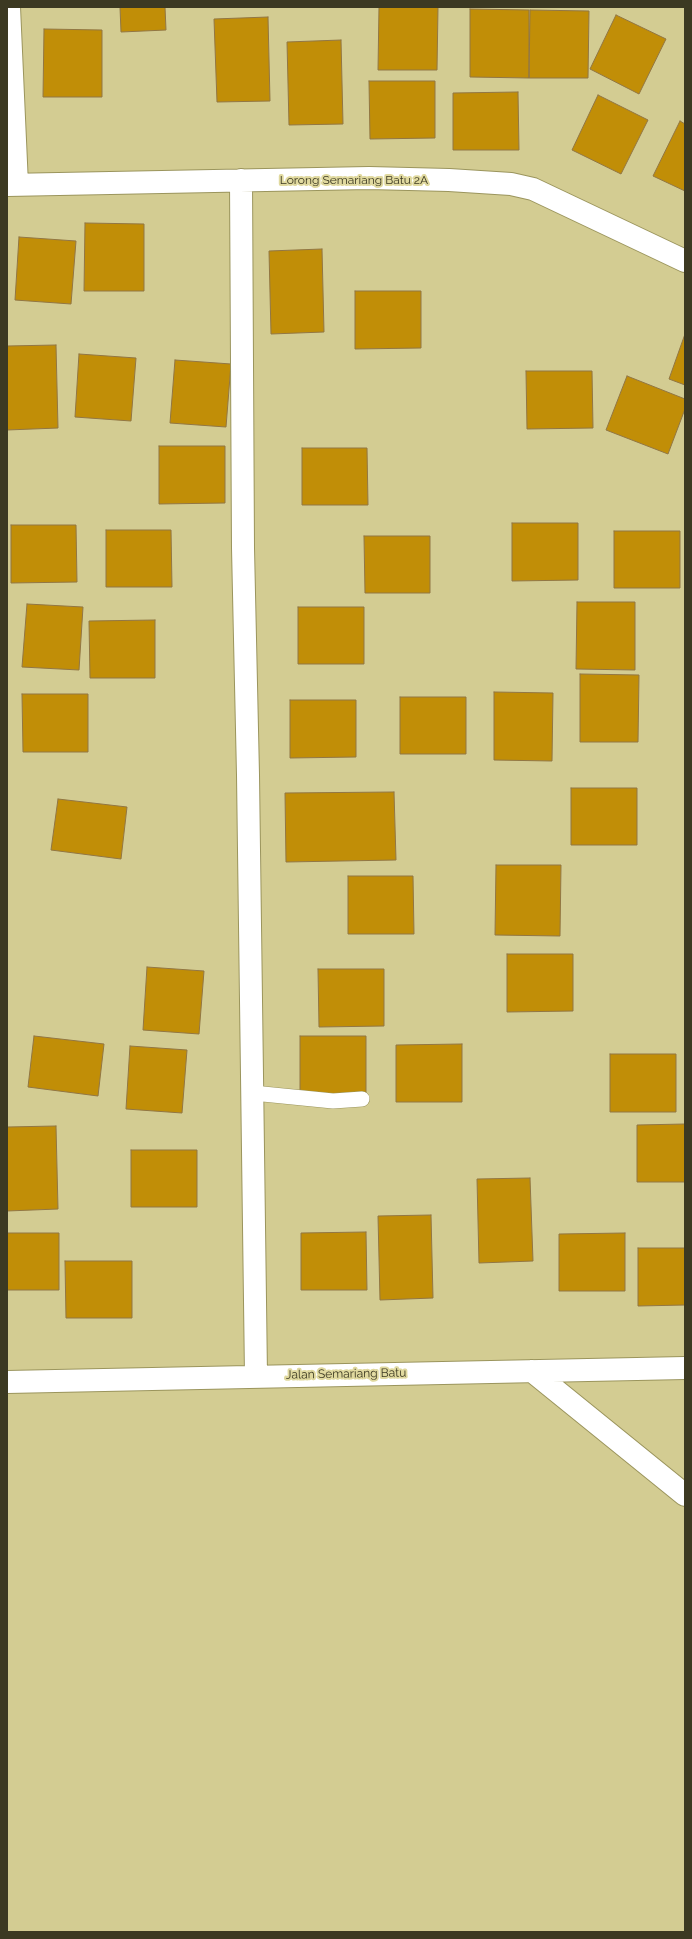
<!DOCTYPE html>
<style>
body{margin:0}
#map{position:relative;width:692px;height:1939px;overflow:hidden;background:#d3cc92;font-family:Raleway,sans-serif}
canvas{display:block}
.frame{position:absolute;inset:0;border:8px solid #3c3922;pointer-events:none}
</style>
<div id="map">
<canvas width="692" height="1939"></canvas>
<div class="frame"></div>
</div>
<script>
const c = document.querySelector('canvas').getContext('2d');
c.lineJoin = 'round';
function fillPath(path, color) { c.fillStyle = color; c.fill(path, 'evenodd'); }
const shape = rows => new Path2D(rows.map(r => 'M' + r).join(''));
function stroke(path, color, width, dash) { c.strokeStyle = color; c.lineWidth = width; c.lineCap = dash ? 'butt' : 'round'; c.setLineDash(dash || []); c.stroke(path); }
function label(font, color, halo, rows, align = 'center') {
  c.font = font + ' Raleway,sans-serif'; c.lineWidth = 4; c.setLineDash([]); c.textBaseline = 'middle'; c.strokeStyle = halo; c.fillStyle = color; for (const [text, x, y, turn = 0] of rows) {
    c.save(); c.translate(x, y); c.rotate((+turn || 0) * Math.PI / 180); c.textAlign = isNaN(turn) ? turn : align; if (halo) c.strokeText(text, 0, 0); c.fillText(text, 0, 0); c.restore();
  }
}
const building = shape([
 [120,7,165,7,166,30,121,32,120,7],
 [379,7,438,7,437,70,378,70,379,7],
 [470,9,529,10,529,78,470,77,470,9],
 [530,10,589,11,588,78,529,78,530,10],
 [616,15,666,39,639,94,590,69,616,15],
 [268,17,270,101,217,102,214,19,268,17],
 [44,29,102,30,102,97,43,97,44,29],
 [341,40,343,124,289,125,287,42,341,40],
 [369,81,435,81,435,138,370,139,369,81],
 [518,92,519,150,453,150,453,93,518,92],
 [598,95,648,120,621,174,572,150,598,95],
 [680,121,685,124,685,191,653,176,680,121],
 [85,223,144,224,144,291,84,291,85,223],
 [19,237,76,241,71,304,15,300,19,237],
 [322,249,324,332,271,334,269,251,322,249],
 [355,291,421,291,421,348,355,349,355,291],
 [685,334,685,385,669,379,685,334],
 [56,345,58,428,7,430,7,346,56,345],
 [79,354,136,358,131,421,75,417,79,354],
 [175,360,231,364,226,427,170,423,175,360],
 [526,371,592,371,593,428,527,429,526,371],
 [627,376,685,399,685,409,668,454,606,430,627,376],
 [159,446,225,446,225,503,159,504,159,446],
 [302,448,367,448,368,505,302,505,302,448],
 [512,523,578,523,578,580,512,581,512,523],
 [11,525,76,525,77,582,11,583,11,525],
 [106,530,171,530,172,587,106,587,106,530],
 [614,531,680,531,680,588,614,588,614,531],
 [364,536,430,536,430,593,365,593,364,536],
 [577,602,635,602,635,670,576,669,577,602],
 [27,604,83,607,79,670,22,667,27,604],
 [298,607,364,607,364,664,298,664,298,607],
 [155,620,155,678,90,678,89,621,155,620],
 [580,674,639,675,638,742,580,742,580,674],
 [494,692,553,693,552,761,494,760,494,692],
 [22,694,88,694,88,752,23,752,22,694],
 [400,697,466,697,466,754,400,754,400,697],
 [290,700,356,700,356,757,290,758,290,700],
 [571,788,637,788,637,845,571,845,571,788],
 [394,792,396,860,286,862,285,793,394,792],
 [58,799,127,807,121,859,51,850,58,799],
 [496,865,561,865,560,936,495,935,496,865],
 [348,876,413,876,414,934,348,934,348,876],
 [507,954,573,954,573,1011,507,1012,507,954],
 [147,967,204,971,199,1034,143,1030,147,967],
 [318,969,384,969,384,1026,319,1027,318,969],
 [34,1036,104,1044,98,1096,28,1087,34,1036],
 [300,1036,366,1036,366,1093,300,1094,300,1036],
 [462,1044,462,1102,396,1102,396,1045,462,1044],
 [130,1046,187,1050,182,1113,126,1109,130,1046],
 [610,1054,676,1054,676,1112,610,1112,610,1054],
 [685,1124,685,1182,637,1182,637,1125,685,1124],
 [56,1126,58,1209,7,1211,7,1127,56,1126],
 [131,1150,197,1150,197,1207,131,1207,131,1150],
 [530,1178,533,1261,479,1263,477,1179,530,1178],
 [431,1215,433,1298,380,1300,378,1216,431,1215],
 [366,1232,367,1290,301,1290,301,1233,366,1232],
 [7,1233,59,1233,59,1290,7,1290,7,1233],
 [625,1233,625,1291,559,1291,559,1234,625,1233],
 [638,1248,685,1248,685,1305,638,1306,638,1248],
 [65,1261,132,1261,132,1318,66,1318,65,1261]
]);
fillPath(building, '#c18e07');
stroke(building, '#917644', 1);
const service = shape([
 [253,1093,333,1101,362,1099]
]);
const minor = shape([
 [9,7,17,185],
 [241,180,243,548,248,775,256,1376],
 [7,185,369,178,449,180,511,184,533,189,685,261],
 [532,1371,685,1495],
 [7,1382,685,1368]
]);
stroke(service, '#9b955d', 16);
stroke(minor, '#9b955d', 24);
stroke(service, '#fff', 15);
stroke(minor, '#fff', 22);
label('12px', '#3c3922', '#e0d99f', [
 ["Lorong Semariang Batu 2A",354,180],
 ["Jalan Semariang Batu",346,1374,-1]
]);
</script>
